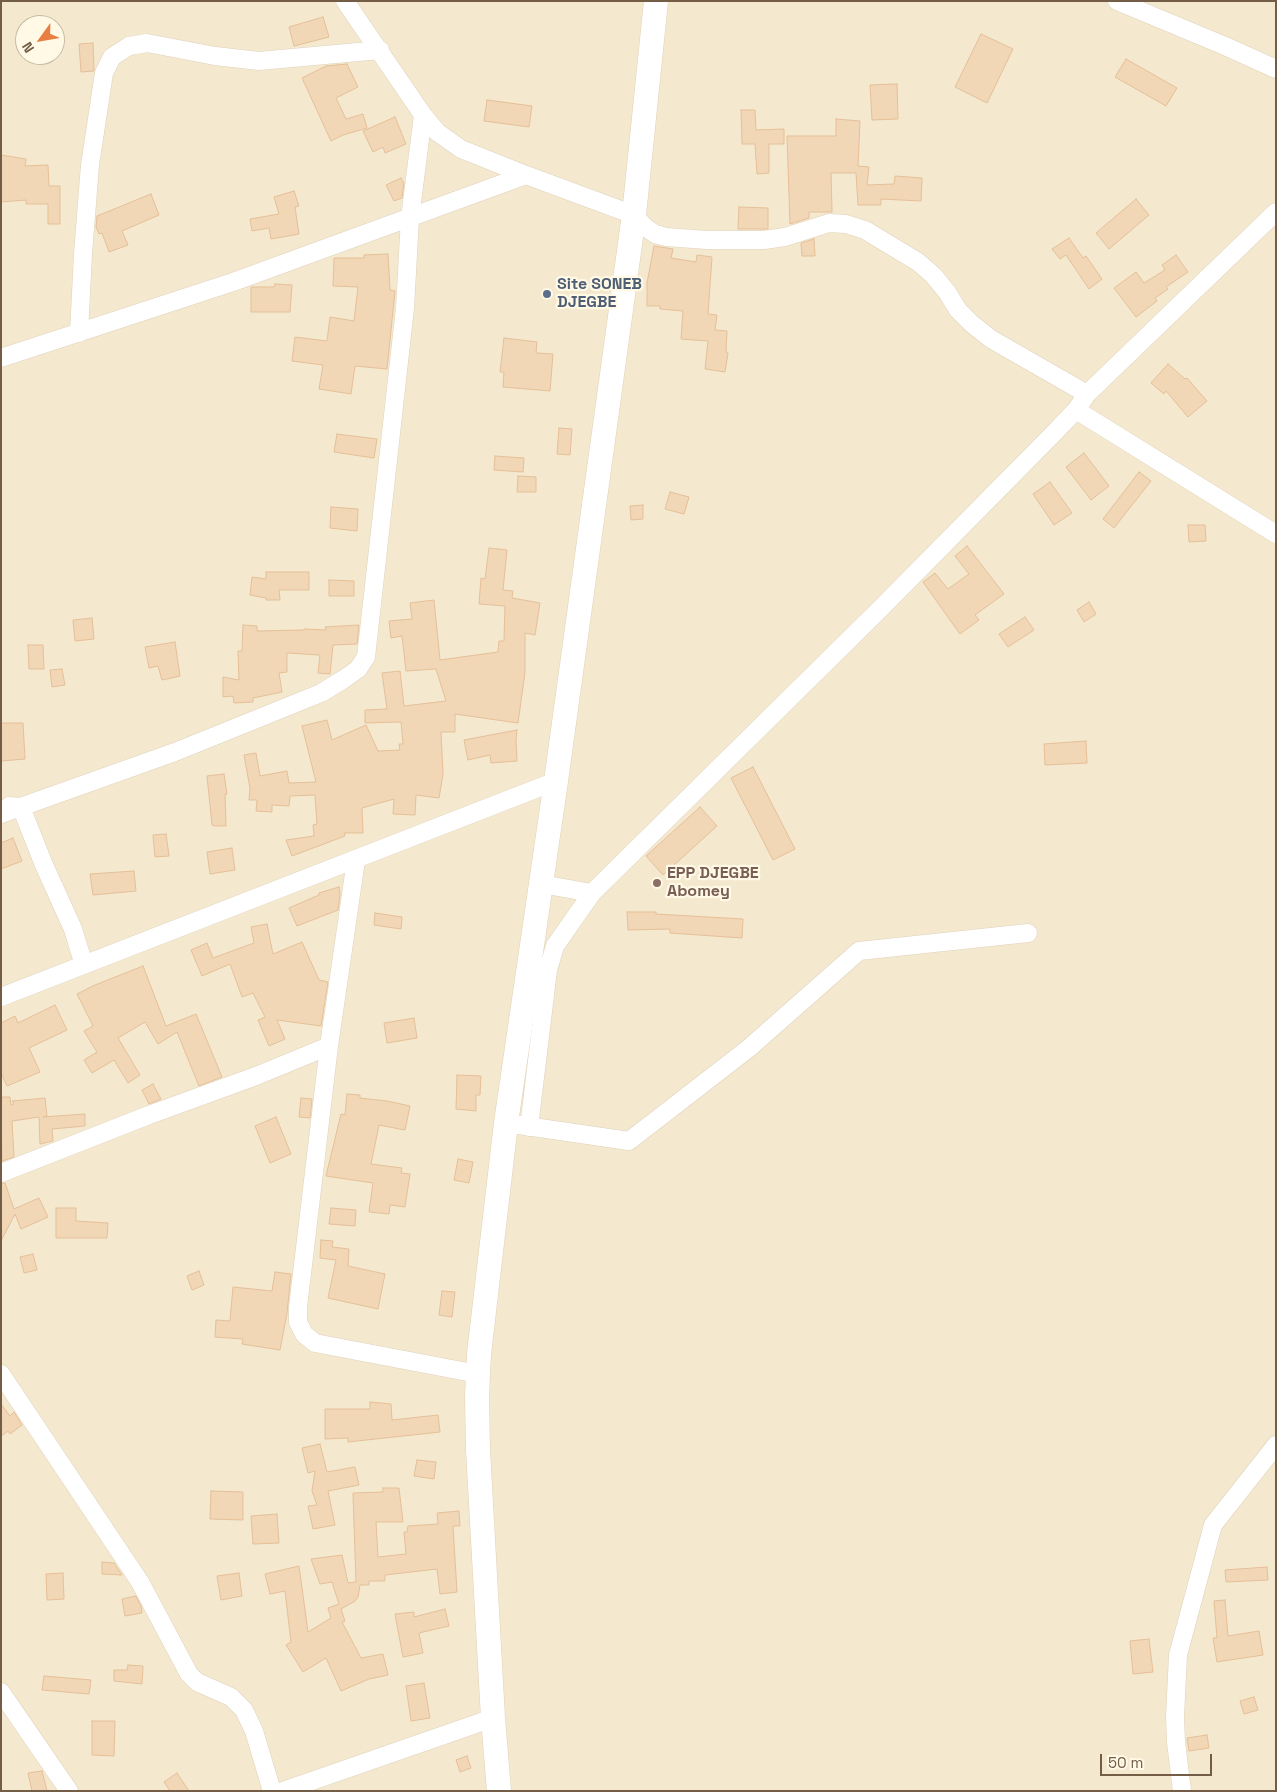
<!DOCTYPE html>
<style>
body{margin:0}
#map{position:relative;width:1277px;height:1792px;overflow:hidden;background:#fcf5e0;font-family:"Space Grotesk",sans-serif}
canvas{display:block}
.frame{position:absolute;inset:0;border:2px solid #735d47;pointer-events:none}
.north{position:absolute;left:15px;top:15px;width:50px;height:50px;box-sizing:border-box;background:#fff9e6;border:1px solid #c7bba6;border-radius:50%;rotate:238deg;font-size:14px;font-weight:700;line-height:20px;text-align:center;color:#735d47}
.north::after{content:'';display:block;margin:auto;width:18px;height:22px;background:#e97e43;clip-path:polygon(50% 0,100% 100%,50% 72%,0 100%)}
.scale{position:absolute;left:1100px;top:1754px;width:112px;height:22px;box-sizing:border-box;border:2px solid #735d47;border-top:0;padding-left:6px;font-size:15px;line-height:18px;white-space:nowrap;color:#735d47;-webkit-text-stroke:4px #fff9e6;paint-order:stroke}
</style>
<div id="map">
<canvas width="1277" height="1792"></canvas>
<div class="frame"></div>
<div class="north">N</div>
<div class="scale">50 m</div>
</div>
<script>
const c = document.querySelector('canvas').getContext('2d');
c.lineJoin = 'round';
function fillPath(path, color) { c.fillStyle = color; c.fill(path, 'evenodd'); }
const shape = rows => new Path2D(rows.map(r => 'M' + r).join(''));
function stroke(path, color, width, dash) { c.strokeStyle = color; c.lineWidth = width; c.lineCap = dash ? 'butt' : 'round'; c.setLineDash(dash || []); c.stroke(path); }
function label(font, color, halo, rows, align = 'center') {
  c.font = font + ' "Space Grotesk",sans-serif'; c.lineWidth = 4.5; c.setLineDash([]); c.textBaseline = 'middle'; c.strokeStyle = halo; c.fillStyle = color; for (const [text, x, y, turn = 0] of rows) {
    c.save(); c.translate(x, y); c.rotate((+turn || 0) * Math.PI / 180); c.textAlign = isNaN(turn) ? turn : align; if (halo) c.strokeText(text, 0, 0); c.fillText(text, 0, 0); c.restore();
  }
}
fillPath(shape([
 [1,1,1276,1,1276,1791,1,1791],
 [25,25,55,25,55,55,25,55]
]), '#f4e8ce');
const building = shape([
 [323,17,329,37,294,46,289,27,323,17],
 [981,34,1013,49,987,103,955,87,981,34],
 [93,43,94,71,81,72,79,44,93,43],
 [1126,59,1177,88,1166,106,1115,77,1126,59],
 [347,64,358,87,336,98,346,119,363,114,367,128,343,135,331,141,302,78,326,66,347,64],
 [897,84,898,119,872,120,870,85,897,84],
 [487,100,532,106,529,127,484,121,487,100],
 [741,110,755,110,756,130,784,129,784,144,769,144,769,173,757,174,755,144,742,144,741,110],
 [395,117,406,144,385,153,383,147,373,152,363,131,395,117],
 [836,119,860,121,858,166,869,167,867,185,894,184,895,176,922,178,921,201,881,199,881,205,858,205,856,173,831,173,832,212,809,212,809,218,790,224,787,136,836,136,836,119],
 [1,155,26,159,25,166,48,165,49,186,60,186,60,224,48,224,48,204,26,204,26,200,1,202,1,155],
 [401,178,404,183,402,198,394,201,386,185,401,178],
 [294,191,299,206,295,207,299,234,271,239,269,228,252,231,250,219,279,214,274,197,294,191],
 [151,194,159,215,122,231,128,245,109,252,102,233,99,234,96,227,97,216,151,194],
 [1136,199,1149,215,1109,249,1096,233,1136,199],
 [739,207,768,208,768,229,738,229,739,207],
 [1069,238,1083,258,1086,256,1102,279,1089,289,1066,255,1060,259,1052,249,1069,238],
 [814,239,815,256,802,256,801,243,814,239],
 [654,246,673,249,671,258,696,262,697,255,712,257,708,314,717,315,715,330,727,331,726,352,728,353,725,372,705,369,708,341,681,339,683,311,660,309,660,306,647,306,647,283,654,246],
 [388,254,390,290,395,291,387,369,355,366,351,394,319,389,323,365,292,361,295,337,327,341,330,317,354,321,358,287,333,286,334,258,364,258,364,255,388,254],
 [1176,255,1188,272,1166,287,1168,289,1155,298,1157,301,1136,317,1114,288,1136,272,1144,283,1165,270,1162,265,1176,255],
 [275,284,292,285,290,312,251,312,251,287,274,287,275,284],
 [504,338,537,342,536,353,553,354,550,391,503,387,504,372,500,372,504,338],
 [1168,364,1185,379,1187,378,1207,401,1188,417,1166,391,1164,394,1151,383,1168,364],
 [559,428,572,429,570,455,557,454,559,428],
 [337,434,377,439,374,458,334,452,337,434],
 [1084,453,1109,486,1091,500,1066,467,1084,453],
 [495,456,524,458,523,472,494,470,495,456],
 [1139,472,1151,481,1114,528,1103,519,1139,472],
 [518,476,536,477,536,492,517,492,518,476],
 [1050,482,1072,513,1054,525,1033,494,1050,482],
 [670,492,689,497,684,514,665,509,670,492],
 [643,505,643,519,631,520,630,506,643,505],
 [331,507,358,509,357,531,330,528,331,507],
 [1188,525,1205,525,1206,541,1189,542,1188,525],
 [967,546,1004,594,975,615,979,620,960,634,923,582,935,573,948,589,969,574,955,556,967,546],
 [489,548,507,550,503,590,513,591,512,598,540,603,535,635,525,633,525,672,518,723,455,714,455,732,441,732,443,774,439,798,416,795,415,815,393,814,394,799,362,808,363,833,344,833,345,836,292,856,286,840,314,836,313,825,317,824,315,795,290,796,289,806,272,805,272,812,256,811,257,800,249,800,250,788,244,755,256,753,260,776,287,771,289,783,316,782,302,726,327,720,332,740,366,725,378,751,400,750,399,744,403,744,401,722,365,723,365,710,387,709,382,673,400,671,404,706,446,701,436,669,406,671,402,636,391,638,389,621,412,619,410,603,434,600,440,660,498,652,499,641,504,641,505,606,479,604,481,578,485,579,489,548],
 [266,572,309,572,309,590,279,590,280,600,266,600,266,598,250,595,252,577,266,579,266,572],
 [329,580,354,581,354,596,329,596,329,580],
 [1089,602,1096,614,1084,622,1077,610,1089,602],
 [1025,617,1034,630,1008,647,999,634,1025,617],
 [92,618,94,639,75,641,73,620,92,618],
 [243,625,257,626,257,631,304,630,304,629,326,630,325,627,359,625,357,644,333,645,330,674,318,673,320,655,287,653,287,672,279,673,282,692,253,698,253,702,234,703,233,696,223,697,223,677,239,680,238,651,242,651,243,625],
 [175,642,180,676,162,680,158,666,149,668,145,647,175,642],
 [28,645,43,645,44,669,29,669,28,645],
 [62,669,65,685,52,687,50,670,62,669],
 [1,723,23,723,25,759,1,761,1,723],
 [517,730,516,741,517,761,491,763,490,755,468,760,464,740,517,730],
 [1086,741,1087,763,1045,765,1044,744,1086,741],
 [753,767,795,849,773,860,731,778,753,767],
 [224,774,227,794,225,794,226,826,215,826,212,825,207,776,224,774],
 [700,807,717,826,663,875,646,856,700,807],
 [166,834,169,856,155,857,153,835,166,834],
 [13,838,22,861,1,869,1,843,13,838],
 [232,848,235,870,210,874,207,852,232,848],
 [134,871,136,891,93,895,90,874,134,871],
 [339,887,340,894,338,910,297,926,289,908,319,895,319,893,339,887],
 [627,912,656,912,656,914,743,919,742,938,670,933,670,929,628,930,627,912],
 [375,913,402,917,401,929,374,925,375,913],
 [267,924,273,954,302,942,319,980,328,982,321,1026,277,1020,285,1039,269,1046,258,1020,265,1017,253,993,242,997,230,964,202,976,191,950,207,943,213,958,254,943,251,927,267,924],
 [143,966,166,1026,196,1014,222,1077,199,1086,177,1032,158,1044,145,1022,118,1038,140,1075,128,1083,114,1060,92,1073,84,1060,97,1052,84,1031,93,1026,77,994,95,985,143,966],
 [55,1005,67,1030,29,1048,40,1072,7,1086,1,1073,1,1023,15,1016,18,1023,55,1005],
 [414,1018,417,1038,387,1043,384,1023,414,1018],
 [457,1075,481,1076,480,1095,476,1095,476,1111,456,1109,457,1075],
 [153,1084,161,1099,149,1104,142,1090,153,1084],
 [347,1094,360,1095,360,1098,387,1101,410,1106,405,1130,379,1125,371,1164,402,1168,401,1173,410,1174,405,1207,390,1205,389,1214,369,1212,373,1183,326,1176,341,1114,345,1115,347,1094],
 [1,1097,10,1097,11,1105,14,1104,12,1101,45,1098,47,1116,43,1117,85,1114,85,1126,52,1129,53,1141,40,1144,39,1117,12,1121,14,1157,2,1161,1,1097],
 [301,1098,312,1099,310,1118,299,1117,301,1098],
 [276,1117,291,1154,270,1163,255,1126,276,1117],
 [458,1159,473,1162,469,1183,454,1180,458,1159],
 [1,1183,5,1183,14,1209,39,1198,48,1217,21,1229,15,1214,1,1241,1,1183],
 [56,1208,76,1208,76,1221,108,1223,107,1238,56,1238,56,1208],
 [331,1208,356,1210,355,1226,329,1224,331,1208],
 [321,1240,333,1241,332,1247,349,1249,348,1266,385,1274,378,1309,328,1298,336,1260,320,1258,321,1240],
 [33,1254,37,1270,24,1273,20,1257,33,1254],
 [199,1271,204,1285,192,1290,187,1276,199,1271],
 [275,1272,291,1274,287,1313,280,1350,242,1344,243,1339,215,1337,216,1320,230,1321,233,1287,272,1291,275,1272],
 [442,1291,455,1292,452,1317,439,1315,442,1291],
 [370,1402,391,1404,392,1420,438,1415,440,1432,348,1442,348,1438,325,1439,325,1409,370,1409,370,1402],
 [1,1404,10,1416,14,1412,22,1425,10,1434,8,1431,1,1436,1,1404],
 [320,1444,327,1472,355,1467,359,1485,328,1491,335,1525,313,1529,308,1506,317,1505,312,1491,315,1471,308,1473,302,1448,320,1444],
 [417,1460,436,1462,434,1479,414,1476,417,1460],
 [383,1488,399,1488,403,1522,376,1522,378,1557,406,1554,404,1532,407,1532,408,1526,438,1524,437,1513,459,1511,460,1526,453,1526,457,1592,440,1594,437,1569,385,1575,385,1581,369,1581,369,1585,360,1585,358,1597,355,1601,341,1609,345,1621,342,1622,361,1658,383,1654,388,1675,369,1679,341,1691,326,1658,303,1672,286,1645,291,1642,285,1591,270,1594,265,1574,299,1566,308,1632,331,1618,328,1608,339,1604,332,1582,320,1584,311,1559,342,1555,348,1583,356,1582,353,1493,383,1492,383,1488],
 [211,1491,243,1492,243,1520,210,1519,211,1491],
 [277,1514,279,1543,253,1544,251,1516,277,1514],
 [102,1562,114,1563,122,1575,102,1574,102,1562],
 [1267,1567,1268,1580,1226,1582,1225,1570,1267,1567],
 [63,1573,64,1599,47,1600,46,1574,63,1573],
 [239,1573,242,1596,221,1600,217,1576,239,1573],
 [136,1596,141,1606,142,1613,125,1616,122,1599,136,1596],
 [1225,1600,1228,1636,1259,1631,1263,1655,1217,1662,1213,1638,1217,1638,1214,1601,1225,1600],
 [445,1609,449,1626,419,1633,423,1653,403,1657,395,1614,414,1612,414,1617,445,1609],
 [1149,1639,1153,1672,1133,1674,1130,1641,1149,1639],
 [128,1665,143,1666,142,1684,114,1681,114,1670,127,1670,128,1665],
 [44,1676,91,1680,89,1694,42,1690,44,1676],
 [424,1683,430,1718,411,1721,406,1686,424,1683],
 [1254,1697,1258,1710,1244,1714,1240,1701,1254,1697],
 [92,1721,115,1721,114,1756,92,1755,92,1721],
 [1207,1735,1209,1748,1189,1751,1187,1738,1207,1735],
 [467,1756,471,1768,460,1772,456,1760,467,1756],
 [42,1771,47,1791,32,1791,28,1773,42,1771],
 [177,1773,189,1791,170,1791,164,1782,177,1773]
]);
fillPath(building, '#f2d7b7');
stroke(building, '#e5c098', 1);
const street = shape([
 [345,1,423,115,437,132,461,149,526,175,634,215,645,227,655,234,666,237,707,240,764,240,785,237,829,223,846,224,865,230,918,262,933,275,947,292,958,310,972,324,991,339,1087,394],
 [1117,1,1225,46,1276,69],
 [79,333,83,254,90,165,104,73,112,57,129,46,147,43,215,56,259,61,380,50],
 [1,358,233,282,526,175],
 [1076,410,1276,534],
 [9,806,21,807,44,865,73,929,84,965],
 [1,814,175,752,321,693,344,679,358,669,366,657,405,308,410,218,423,115],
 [356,860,329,1046,298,1307,298,1322,304,1334,315,1343,478,1374],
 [541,884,592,893],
 [1,997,556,781],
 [519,1125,629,1141,749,1048,859,951,1028,933],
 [529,1127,548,970,555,946,592,893,880,609,1053,434,1076,410,1087,394,1276,212],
 [1,1173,149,1115,256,1076,329,1046],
 [1,1374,140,1582,189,1674,197,1682,231,1697,244,1710,254,1731,272,1791],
 [1,1692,69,1791],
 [283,1791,493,1718],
 [1182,1791,1176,1742,1175,1717,1178,1655,1213,1525,1276,1445]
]);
const secondary = shape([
 [499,1791,493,1718,478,1450,477,1397,479,1354,506,1123,556,781,634,215,656,1]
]);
stroke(street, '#e0d2bc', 19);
stroke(secondary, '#e2d1b7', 25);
stroke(street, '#fff', 18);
stroke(secondary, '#fff', 24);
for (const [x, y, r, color] of [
 [547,294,5,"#5c6f8a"],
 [657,883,5,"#8d6e63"]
]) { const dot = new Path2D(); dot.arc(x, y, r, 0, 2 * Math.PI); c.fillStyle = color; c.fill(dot); stroke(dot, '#fff9e6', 2); }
label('bold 16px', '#4e5e75', '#fff9e6', [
 ["Site SONEB",557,285],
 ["DJEGBE",557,303]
], 'left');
label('bold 16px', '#785e54', '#fff9e6', [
 ["EPP DJEGBE",667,874],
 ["Abomey",667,892]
], 'left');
</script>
